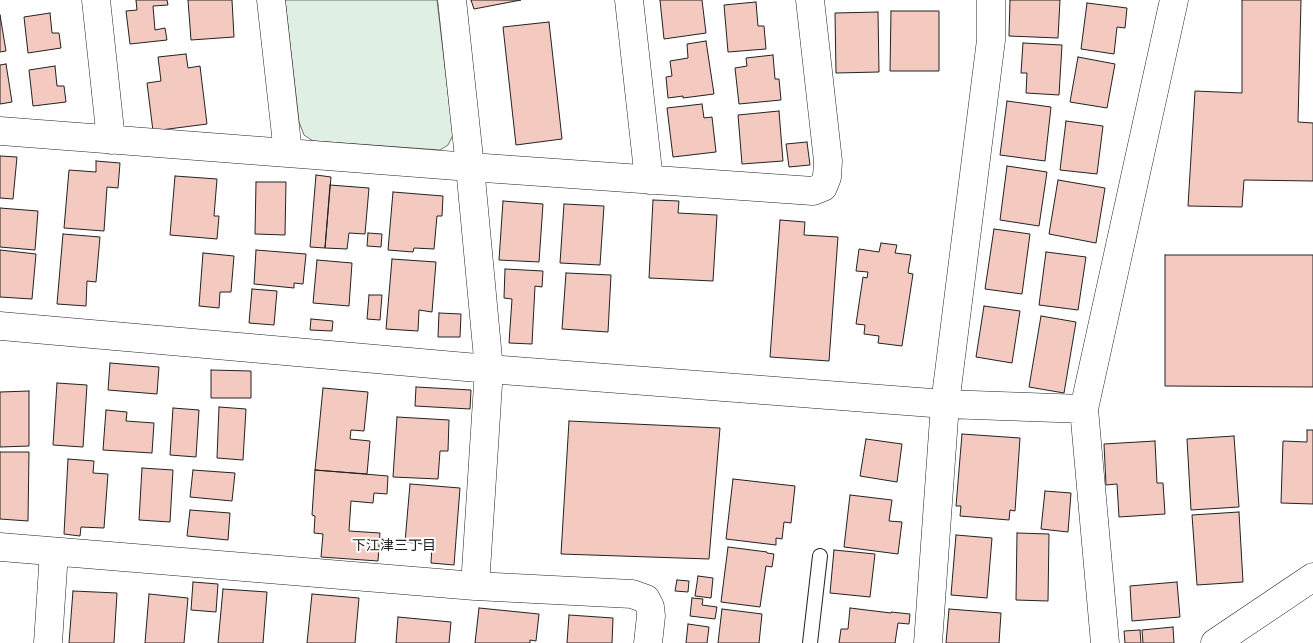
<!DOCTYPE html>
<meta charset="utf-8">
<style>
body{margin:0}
canvas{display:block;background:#fff}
</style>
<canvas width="1313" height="643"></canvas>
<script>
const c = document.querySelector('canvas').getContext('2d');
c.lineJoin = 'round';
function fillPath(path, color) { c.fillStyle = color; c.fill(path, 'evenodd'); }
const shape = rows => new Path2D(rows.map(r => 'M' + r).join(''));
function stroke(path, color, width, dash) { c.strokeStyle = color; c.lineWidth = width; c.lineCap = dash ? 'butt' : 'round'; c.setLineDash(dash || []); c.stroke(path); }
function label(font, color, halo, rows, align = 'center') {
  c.font = font + ' "Fira Sans","Noto Sans JP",sans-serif'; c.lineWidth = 4; c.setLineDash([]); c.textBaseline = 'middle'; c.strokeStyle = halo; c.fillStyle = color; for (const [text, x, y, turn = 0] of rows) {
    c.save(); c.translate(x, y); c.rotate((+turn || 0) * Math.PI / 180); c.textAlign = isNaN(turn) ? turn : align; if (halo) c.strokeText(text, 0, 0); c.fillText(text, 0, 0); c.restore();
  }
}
const green = shape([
 [285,0,437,0,453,135,448,145,440,150,313,141,304,135,299,122,285,0]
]);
fillPath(green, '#e0efe3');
stroke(green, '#6f6f6f', 1);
const building = shape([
 [136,0,167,0,168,5,153,6,155,30,165,28,167,40,130,44,126,11,137,10,136,0],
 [188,0,232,0,234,37,191,40,188,0],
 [471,0,521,0,474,9,471,0],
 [660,0,702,0,706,33,664,39,660,0],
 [1010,0,1060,0,1058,38,1009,36,1010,0],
 [1242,0,1301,0,1298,122,1313,123,1313,181,1244,180,1242,207,1188,206,1195,91,1242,93,1242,0],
 [756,2,758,26,764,26,766,49,728,52,724,5,756,2],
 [1087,3,1127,8,1125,28,1117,27,1114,54,1081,49,1087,3],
 [891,11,939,11,939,71,890,71,891,11],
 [878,12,879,72,836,73,835,13,878,12],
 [50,13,52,33,59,33,61,48,28,53,24,17,50,13],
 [0,15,6,51,0,52,0,15],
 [549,22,562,139,516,145,503,27,549,22],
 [706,41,714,94,683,98,683,96,668,98,666,77,672,76,670,61,688,58,687,44,706,41],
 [1023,43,1062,45,1059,95,1026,93,1027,73,1021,73,1023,43],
 [186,54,188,68,200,66,207,124,153,131,147,83,161,81,158,57,186,54],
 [773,55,775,79,779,79,781,100,739,104,735,68,747,66,746,58,773,55],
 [1078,57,1115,64,1107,108,1070,102,1078,57],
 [6,64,12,102,0,104,0,65,6,64],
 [55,66,57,86,64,86,66,102,33,106,29,70,55,66],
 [1007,101,1051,107,1045,161,1000,155,1007,101],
 [702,104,704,118,712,117,716,152,673,157,667,108,702,104],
 [779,111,783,161,742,164,738,115,779,111],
 [1066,121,1103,126,1097,174,1060,170,1066,121],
 [807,142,810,165,789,167,786,144,807,142],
 [0,156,17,157,13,199,0,198,0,156],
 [96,161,120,163,118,188,107,187,104,231,64,228,69,170,96,172,96,161],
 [1007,166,1047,172,1039,226,1000,220,1007,166],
 [316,175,331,177,325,248,310,247,316,175],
 [175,176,217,179,214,216,219,216,217,239,170,235,175,176],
 [1058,180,1105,188,1096,243,1049,234,1058,180],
 [256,182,286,182,285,235,255,234,256,182],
 [330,185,369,188,365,234,349,233,347,249,325,248,330,185],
 [393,192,443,196,442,216,437,216,434,249,414,248,413,252,388,250,393,192],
 [653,200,679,201,678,213,717,215,713,281,649,278,653,200],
 [503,201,543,204,539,262,499,260,503,201],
 [564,204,604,206,600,265,560,263,564,204],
 [0,208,38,211,35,250,0,247,0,208],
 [780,220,805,222,804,235,838,237,829,361,770,357,780,220],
 [994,229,1030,234,1022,294,985,289,994,229],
 [368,233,382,234,381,247,367,246,368,233],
 [63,234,100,237,96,282,87,281,86,306,57,304,63,234],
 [881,243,897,245,895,253,911,255,908,273,913,274,902,346,878,343,879,336,864,334,865,325,856,324,863,277,867,278,868,272,856,271,859,249,879,252,881,243],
 [0,250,36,254,32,299,0,297,0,250],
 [256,250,306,254,303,284,294,283,294,288,254,284,256,250],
 [1046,252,1086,257,1078,310,1039,305,1046,252],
 [203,253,234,256,231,292,220,292,219,308,199,306,203,253],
 [1165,255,1313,255,1313,387,1165,386,1165,255],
 [392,259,436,262,432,312,419,310,418,331,386,329,392,259],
 [317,260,352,263,349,306,313,303,317,260],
 [505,269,543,271,542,287,535,286,532,344,509,343,512,299,504,298,505,269],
 [566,273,611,275,608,332,562,329,566,273],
 [252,289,277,291,274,325,249,323,252,289],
 [369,295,382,295,380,320,367,319,369,295],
 [984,306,1020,311,1012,363,976,357,984,306],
 [439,313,461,314,460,337,438,337,439,313],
 [1041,316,1076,322,1064,393,1029,387,1041,316],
 [311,319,333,321,332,331,310,330,311,319],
 [110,363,159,367,157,394,108,390,110,363],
 [211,370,251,371,251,398,211,398,211,370],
 [57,383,87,385,83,447,53,445,57,383],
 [416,387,471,390,470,409,415,406,416,387],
 [323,388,368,392,364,431,351,430,350,439,370,441,367,474,315,470,323,388],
 [29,391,29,446,0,447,0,392,29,391],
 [219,407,246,409,243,460,217,458,219,407],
 [173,408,199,410,196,457,170,455,173,408],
 [106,410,127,412,126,421,154,423,152,453,103,450,106,410],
 [397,417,449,420,448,451,440,451,438,479,393,477,397,417],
 [569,421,720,428,709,559,561,554,569,421],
 [1307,430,1313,430,1313,504,1281,503,1283,441,1307,442,1307,430],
 [962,434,1020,438,1015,511,1010,510,1009,520,960,516,961,506,956,506,962,434],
 [1234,436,1239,507,1191,510,1187,439,1234,436],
 [866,439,902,444,897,482,860,476,866,439],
 [1155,441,1157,483,1163,483,1165,514,1119,517,1117,484,1106,485,1104,444,1155,441],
 [0,452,29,452,28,521,0,519,0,452],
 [68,459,94,461,93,473,108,474,104,528,81,527,80,536,64,534,68,459],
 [142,468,173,470,170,522,139,520,142,468],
 [193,470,235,473,232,501,190,497,193,470],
 [315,470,388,476,387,494,374,493,373,503,351,501,349,531,380,533,378,561,321,557,323,534,314,533,315,516,312,515,315,470],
 [733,479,795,486,791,523,784,522,782,539,776,538,776,545,726,539,733,479],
 [410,484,460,488,454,565,431,563,432,545,405,542,410,484],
 [1045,491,1071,493,1068,532,1041,529,1045,491],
 [850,495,892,500,889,521,902,522,898,554,844,547,850,495],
 [190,510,230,513,228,540,187,536,190,510],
 [1239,512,1243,582,1197,585,1192,515,1239,512],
 [1017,533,1049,534,1048,601,1016,600,1017,533],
 [956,535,992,538,987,598,951,595,956,535],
 [728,547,767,552,767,553,774,554,772,567,766,566,760,607,721,602,728,547],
 [834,550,875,554,870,597,830,593,834,550],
 [698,576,713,578,711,598,695,596,698,576],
 [677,580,689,581,688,592,675,591,677,580],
 [193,582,218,584,216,612,191,610,193,582],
 [1177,582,1180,617,1132,621,1130,586,1177,582],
 [223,589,267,592,263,643,218,643,223,589],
 [73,591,117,593,114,643,69,643,73,591],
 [149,594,188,598,184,643,145,643,149,594],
 [312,594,359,598,355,643,307,643,312,594],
 [692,598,703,599,702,605,717,607,715,619,690,616,692,598],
 [479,608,539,614,536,641,530,640,530,643,475,643,479,608],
 [850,608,891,613,891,612,910,614,909,624,898,623,895,643,839,643,841,629,848,629,850,608],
 [722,609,762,614,759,643,718,643,722,609],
 [949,609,1001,613,999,643,946,643,949,609],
 [569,615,613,618,612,643,567,643,569,615],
 [398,617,451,622,449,643,396,643,398,617],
 [688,624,709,627,707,643,686,643,688,624],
 [1173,627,1174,643,1143,643,1142,630,1173,627],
 [1140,630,1141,643,1125,643,1124,631,1140,630]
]);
fillPath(building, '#f3c9c0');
stroke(building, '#222', 1);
const lane = shape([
 [810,643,820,556]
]);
const street = shape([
 [96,0,111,140],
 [271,0,288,153],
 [452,0,470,167,489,369,475,586],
 [629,0,649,180],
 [0,131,470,167,813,191,823,187,827,177,828,161,810,0],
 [0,326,489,369,945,404,1084,409],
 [0,547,475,586,632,594,646,599,650,607,651,616,648,643],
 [48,643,54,552],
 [928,643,945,404,991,40,991,0],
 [1105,643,1084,409,1174,0],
 [1215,643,1313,577]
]);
stroke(lane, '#222', 16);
stroke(street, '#222', 29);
stroke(lane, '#fff', 14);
stroke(street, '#fff', 28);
label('14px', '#222', '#fff', [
 ["下江津三丁目",394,546]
]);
</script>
